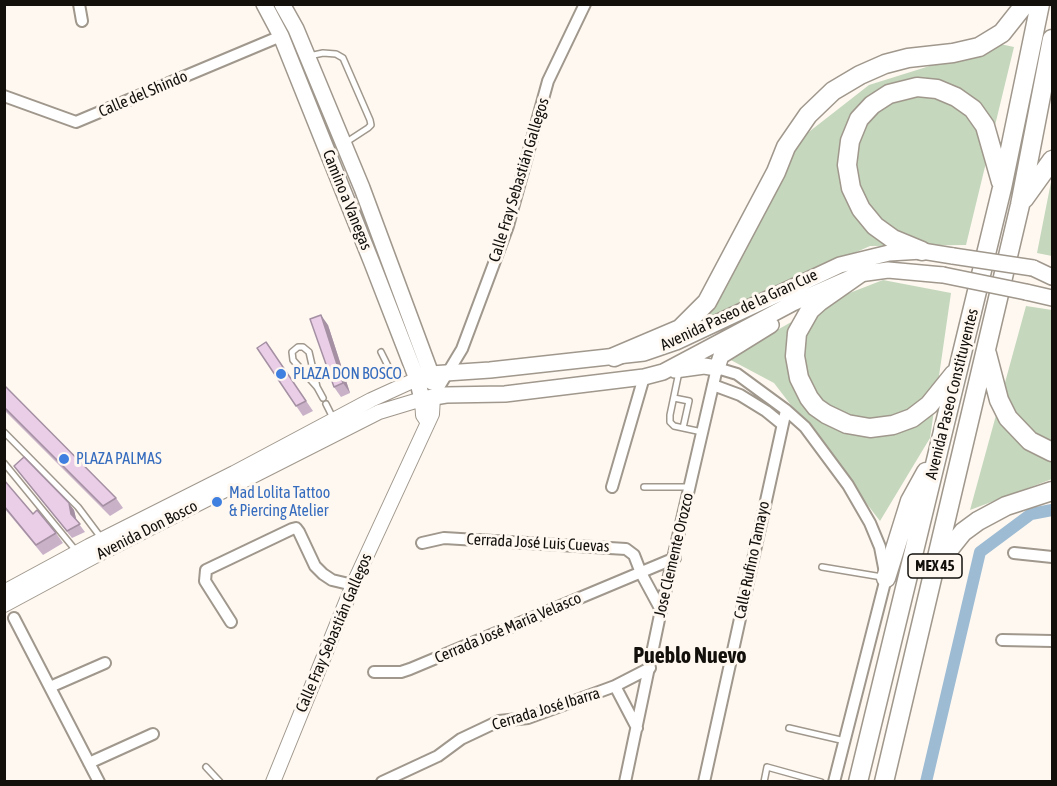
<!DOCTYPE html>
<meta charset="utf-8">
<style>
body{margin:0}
#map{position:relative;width:1057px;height:786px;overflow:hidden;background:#fef8f1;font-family:"Asap Condensed",sans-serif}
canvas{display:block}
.frame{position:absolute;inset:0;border:6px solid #13100c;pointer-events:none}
</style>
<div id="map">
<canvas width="1057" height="786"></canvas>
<div class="frame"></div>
</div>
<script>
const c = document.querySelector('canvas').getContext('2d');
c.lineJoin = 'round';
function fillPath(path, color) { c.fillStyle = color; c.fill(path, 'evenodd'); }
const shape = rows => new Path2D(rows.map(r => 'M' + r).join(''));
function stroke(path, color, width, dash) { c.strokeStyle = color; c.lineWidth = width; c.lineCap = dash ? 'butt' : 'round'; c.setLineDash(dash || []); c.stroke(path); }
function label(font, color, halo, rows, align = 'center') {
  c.font = font + ' "Asap Condensed",sans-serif'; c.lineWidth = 6; c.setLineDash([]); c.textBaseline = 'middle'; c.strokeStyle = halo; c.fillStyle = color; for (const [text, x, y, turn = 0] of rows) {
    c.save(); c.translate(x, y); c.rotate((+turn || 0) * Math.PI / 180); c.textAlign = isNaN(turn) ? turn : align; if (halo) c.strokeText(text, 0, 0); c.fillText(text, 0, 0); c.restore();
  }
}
fillPath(shape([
 [1000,44,1014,47,966,245,870,246,702,321,796,142,869,85],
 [1052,177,1052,256,1037,253],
 [883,280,951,293,930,438,880,521,774,383,727,358,829,301],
 [1026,306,1052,310,1052,479,970,510]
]), '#c5d7bc');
stroke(shape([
 [926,782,980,552,1031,514,1052,510]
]), '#9dbbd3', 12);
const service = shape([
 [309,56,323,53,336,54,343,58,370,120,371,125,368,128,345,143],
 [381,352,389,368,406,383],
 [679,372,670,415,670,422,674,426,702,432],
 [317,387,309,352,303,347,298,347,292,352,293,360,317,387,323,398],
 [674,398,689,401,683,428],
 [326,404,334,420],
 [4,432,78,507,102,539],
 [4,463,77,552],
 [644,487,689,487],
 [822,567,882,577],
 [789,728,845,741],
 [206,767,220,782],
 [764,782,767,767,821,782]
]);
const minor = shape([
 [79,4,82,21],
 [4,96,76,122,281,36],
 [713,385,740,395,766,411,782,424],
 [433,397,462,349,508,226,548,81,585,4],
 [612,487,644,377],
 [422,543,444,538,626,549,634,555,641,573,661,610],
 [1014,553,1052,557],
 [14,618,99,782],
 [231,622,205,581,206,570,292,529,296,528,299,532,315,566,323,574,332,580,353,585],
 [1002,640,1052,641],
 [374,672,401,672,410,669,675,558],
 [615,686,637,728],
 [50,687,105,663],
 [89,763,153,734],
 [382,782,438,756,461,739,499,721,528,718,615,686,650,668],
 [625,782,661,610,717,368,737,374,786,410,805,427,848,485,870,523,880,547,886,578,834,782],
 [704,782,786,410]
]);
const tertiary = shape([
 [4,592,89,546,234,473,371,400,417,379],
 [4,605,95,556,379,412,422,399,423,415,427,421],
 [273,782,353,585,432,414,433,397]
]);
const secondary = shape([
 [264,4,281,36,372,263,417,379,422,399,446,395,505,394,644,377,663,372,793,303,859,274,888,270,943,275],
 [282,4,296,29,362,188,431,374,432,382],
 [1033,268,1052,277],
 [1026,292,1052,298],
 [675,370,704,366,717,368,721,356,771,325],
 [417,379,431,374,490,370,644,353,676,342,840,265,889,253,922,251,953,256]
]);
const trunk = shape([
 [1024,199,1052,160],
 [922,251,893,239,875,226,861,209,851,188,847,165,850,141,859,119,872,105,889,94,917,87,937,89,956,97,973,109,985,126,1001,182],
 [859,274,819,302,810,310,797,333,795,356,799,378,809,398,816,407,826,414,847,424,870,428,893,425,912,418,929,405,954,374],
 [987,354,999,400,1008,418,1030,441,1052,452],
 [614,357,680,329,707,302,776,172,786,147,808,115,833,91,860,75,885,64,908,58,953,53,979,47,1002,33,1025,4],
 [940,565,951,547,963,532,978,521,1006,506,1052,491],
 [886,578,910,501,926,472],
 [858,782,1002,188,1040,4],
 [884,782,1020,205,1052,39]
]);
stroke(service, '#a0988d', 8);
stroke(minor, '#a0988d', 14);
stroke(tertiary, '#a0988d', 16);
stroke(secondary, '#a0988d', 18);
stroke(trunk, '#a0988d', 21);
stroke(service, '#fff', 5);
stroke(minor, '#fff', 10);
stroke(tertiary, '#fff', 14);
stroke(secondary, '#fff', 15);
stroke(trunk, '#fff', 18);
const secondaryBridge = shape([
 [953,256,1033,268],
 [943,275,1026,292]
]);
stroke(secondaryBridge, '#a0988d', 18, []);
stroke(secondaryBridge, '#fff', 15);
fillPath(shape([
 [328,325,350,393,341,397,334,387],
 [266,342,313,411,303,416,257,348],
 [4,385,116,498,123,508,110,516,4,410],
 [14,466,74,510,76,520,85,532,72,538],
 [4,480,33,514,56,533,63,543,43,555,4,508]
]), '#c9b1c8');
fillPath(shape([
 [321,315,328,325,350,393,343,383],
 [69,503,74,510,77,522,71,514]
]), '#a490a2');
const building = shape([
 [321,315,343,383,334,387,310,319,321,315],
 [266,342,306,401,296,406,257,348,266,342],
 [4,385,116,498,103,506,4,407,4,385],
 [24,457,69,503,71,514,80,524,67,531,14,466,24,457],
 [4,480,33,514,37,510,56,533,36,545,4,506,4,480]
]);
fillPath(building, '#eacee8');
stroke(building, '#a490a2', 1.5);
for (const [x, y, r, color] of [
 [281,374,6,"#3f7fe0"],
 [64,459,6,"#3f7fe0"],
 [217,502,6,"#3f7fe0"]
]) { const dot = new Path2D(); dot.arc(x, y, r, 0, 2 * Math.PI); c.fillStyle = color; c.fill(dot); stroke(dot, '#fef8f1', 2); }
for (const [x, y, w] of [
 [935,566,54]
]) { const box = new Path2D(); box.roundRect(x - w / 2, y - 12, w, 24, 4.5); c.fillStyle = '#fef8f1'; c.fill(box); stroke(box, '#13100c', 1.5); }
label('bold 15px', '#13100c', null, [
 ["MEX 45",935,566]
]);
label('16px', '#13100c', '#fef8f1', [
 ["Calle del Shindo",143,94,-23],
 ["Calle Fray Sebastián Gallegos",519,180,-73],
 ["Camino a Vanegas",347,200,68],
 ["Avenida Paseo de la Gran Cue",739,310,-25],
 ["Avenida Paseo Constituyentes",952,394,-76],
 ["Avenida Don Bosco",147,530,-27],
 ["Cerrada José Luis Cuevas",538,543,3],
 ["Jose Clemente Orozco",674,555,-77],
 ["Calle Rufino Tamayo",752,560,-78],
 ["Cerrada José María Velasco",508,628,-23],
 ["Calle Fray Sebastián Gallegos",334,633,-67],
 ["Cerrada José Ibarra",546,709,-17]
]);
label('16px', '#366cbe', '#fef8f1', [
 ["PLAZA DON BOSCO",293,374],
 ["PLAZA PALMAS",76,459],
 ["Mad Lolita Tattoo",229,493],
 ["& Piercing Atelier",229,511]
], 'left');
label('bold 22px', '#13100c', '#fef8f1', [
 ["Pueblo Nuevo",690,656]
]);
</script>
